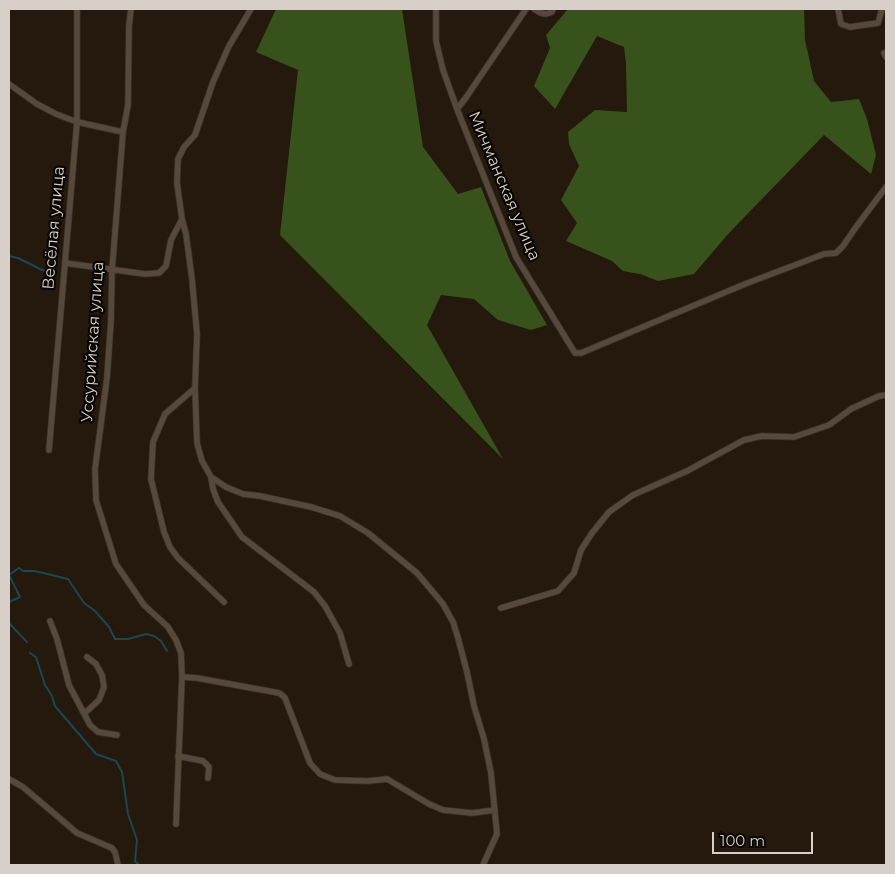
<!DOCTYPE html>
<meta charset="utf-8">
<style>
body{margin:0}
#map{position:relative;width:895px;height:874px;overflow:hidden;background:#25190d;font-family:Montserrat,sans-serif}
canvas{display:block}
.frame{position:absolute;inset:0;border:10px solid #d8d0c8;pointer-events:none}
.scale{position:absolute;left:712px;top:832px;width:101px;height:22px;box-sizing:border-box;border:2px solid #d8d0c8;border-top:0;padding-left:6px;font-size:15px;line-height:18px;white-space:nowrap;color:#d8d0c8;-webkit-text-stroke:4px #0a0603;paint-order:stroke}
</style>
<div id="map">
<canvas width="895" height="874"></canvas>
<div class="frame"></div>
<div class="scale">100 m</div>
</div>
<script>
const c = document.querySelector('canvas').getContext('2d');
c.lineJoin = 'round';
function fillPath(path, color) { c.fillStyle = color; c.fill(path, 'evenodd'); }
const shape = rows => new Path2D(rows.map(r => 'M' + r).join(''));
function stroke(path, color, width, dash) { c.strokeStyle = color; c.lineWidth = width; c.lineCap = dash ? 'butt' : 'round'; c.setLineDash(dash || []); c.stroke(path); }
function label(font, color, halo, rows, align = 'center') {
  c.font = font + ' Montserrat,sans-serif'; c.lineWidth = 4.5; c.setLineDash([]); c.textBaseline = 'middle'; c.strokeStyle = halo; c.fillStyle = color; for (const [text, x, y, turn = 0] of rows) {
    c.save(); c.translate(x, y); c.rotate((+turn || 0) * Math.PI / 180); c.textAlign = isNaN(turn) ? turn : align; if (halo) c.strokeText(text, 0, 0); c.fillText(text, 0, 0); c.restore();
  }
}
fillPath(shape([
 [276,9,402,9,423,147,458,194,481,187,510,261,547,325,531,330,498,320,474,299,441,295,427,325,503,459,280,235,298,70,256,52],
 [568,9,804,9,805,40,814,81,831,102,859,99,867,119,876,155,871,174,824,135,729,233,694,274,658,281,640,274,623,271,612,261,566,241,577,223,561,200,579,166,569,144,568,132,595,110,627,112,626,64,624,47,597,36,555,109,534,86,550,48,546,35]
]), '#37521a');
stroke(shape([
 [9,256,18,258,42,270,51,271],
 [9,575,19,568,23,571,35,571,68,579,84,603,95,611,109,627,115,639,128,639,146,634,154,636,161,641,167,651],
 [9,602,20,597,9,575],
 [9,623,27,642],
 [30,653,36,657,45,685,52,696,55,706,96,754,116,761,122,772,128,814,137,840,135,861,139,865]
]), '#1a4754', 2);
const street = shape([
 [131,9,129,26,128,105,123,132,112,271,111,320,107,378,95,469,96,500,116,564,144,605,168,627,176,640,181,653,182,677,176,824],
 [436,9,436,41,443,70,457,109],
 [526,9,465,99,457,109,516,257,575,353,581,353,745,284,824,254,836,253,843,246,856,227,886,187],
 [534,9,541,13,546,14,552,12,553,9],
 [838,9,841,24,850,27,878,23,882,9],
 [884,53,886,57],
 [9,84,37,104,56,114,77,122,123,132],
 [182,219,186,234,192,279,197,334,195,388,197,443,202,461,211,477,226,487,243,494,260,496,311,507,340,516,368,533,417,573,443,604,453,622,458,638,467,672,474,706,484,739,491,773,497,834,483,865],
 [65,263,145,274,159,273,166,266,171,240,182,219,177,183,178,159,184,147,195,135,213,82,229,46,251,9],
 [195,388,165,414,153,442,151,479,164,532,170,547,178,558,224,602],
 [49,450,77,122,77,9],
 [211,477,213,489,218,502,242,537,314,592,325,606,340,633,349,664],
 [501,608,558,591,574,573,581,550,592,533,609,512,633,495,687,471,744,440,762,436,794,437,829,425,851,409,879,396,886,395],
 [50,621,57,639,69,685,90,725,98,732,117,735],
 [182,677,197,678,279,693,282,695,285,698,310,763,320,774,335,780,368,781,387,779,429,804,443,810,472,813,495,810],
 [85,713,99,700,104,687,102,675,96,664,87,657],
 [178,756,203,761,209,767,208,778],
 [9,779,23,787,77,833,112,848,115,852,118,865]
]);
stroke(street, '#3a322c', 7);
stroke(street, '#56483b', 5.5);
label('16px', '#d8d0c8', '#0a0603', [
 ["Мичманская улица",504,186,67],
 ["Весёлая улица",54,228,-85],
 ["Уссурийская улица",93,342,-86]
]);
</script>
